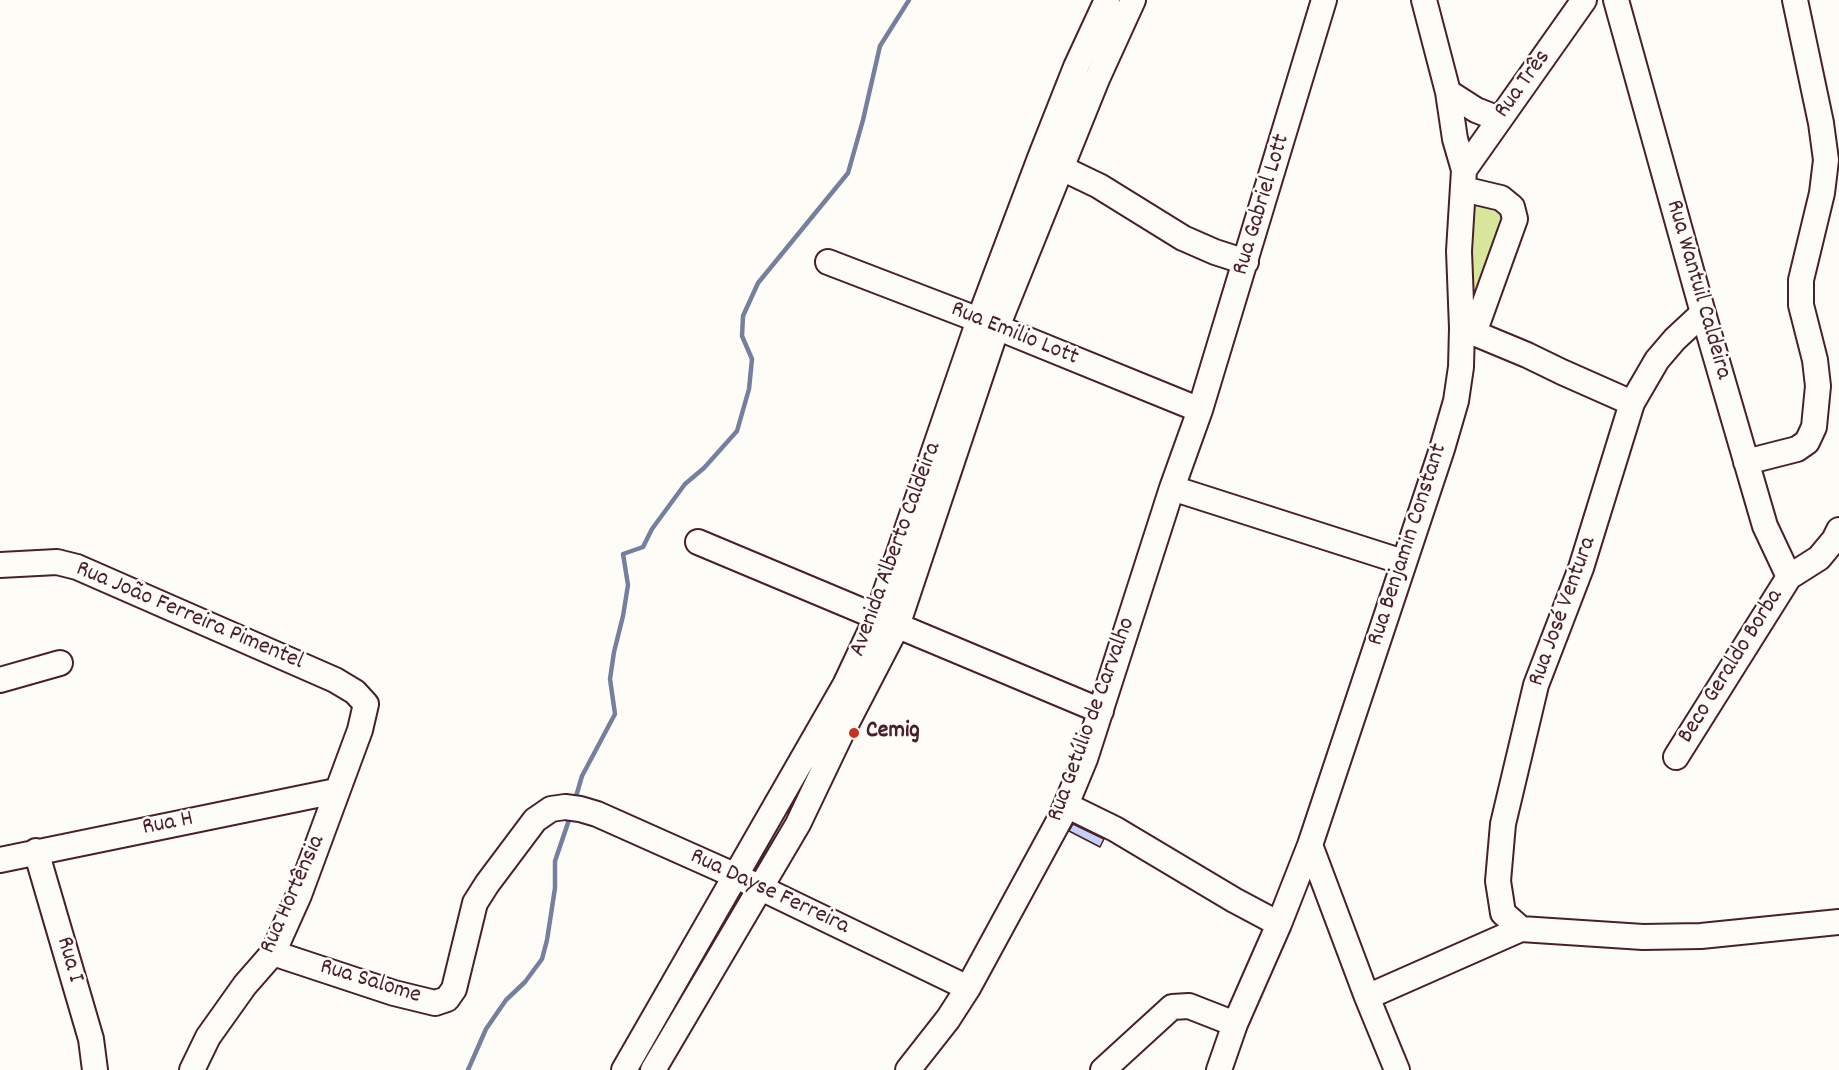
<!DOCTYPE html>
<meta charset="utf-8">
<style>
body{margin:0}
canvas{display:block;background:#fdfcf7}
</style>
<canvas width="1839" height="1070"></canvas>
<script>
const c = document.querySelector('canvas').getContext('2d');
c.lineJoin = 'round';
function fillPath(path, color) { c.fillStyle = color; c.fill(path, 'evenodd'); }
const shape = rows => new Path2D(rows.map(r => 'M' + r).join(''));
function stroke(path, color, width, dash) { c.strokeStyle = color; c.lineWidth = width; c.lineCap = dash ? 'butt' : 'round'; c.setLineDash(dash || []); c.stroke(path); }
function label(font, color, halo, rows, align = 'center') {
  c.font = font + ' Dekko,sans-serif'; c.lineWidth = 5; c.setLineDash([]); c.textBaseline = 'middle'; c.strokeStyle = halo; c.fillStyle = color; for (const [text, x, y, turn = 0] of rows) {
    c.save(); c.translate(x, y); c.rotate((+turn || 0) * Math.PI / 180); c.textAlign = isNaN(turn) ? turn : align; if (halo) c.strokeText(text, 0, 0); c.fillText(text, 0, 0); c.restore();
  }
}
fillPath(shape([
 [1471,201,1503,215,1478,298,1469,293]
]), '#d6e79b');
stroke(shape([
 [575,800,582,776,615,714,610,679,614,652,623,616,628,585,623,554,643,547,652,529,685,484,704,468,737,431,749,389,752,359,742,336,743,316,758,283,848,173,863,120,880,46,909,0],
 [468,1070,486,1029,506,1000,525,982,542,959,547,940,555,888,555,861,571,814]
]), '#75809f', 4.5);
const building = shape([
 [1073,824,1104,839,1100,847,1069,831,1073,824]
]);
fillPath(building, '#c6d0f7');
stroke(building, '#4a1f2b', 1.5);
const minor = shape([
 [1616,0,1703,313,1765,526,1789,577],
 [1448,92,1476,110,1499,119],
 [1047,161,1099,186,1183,238,1215,252,1246,262],
 [1464,170,1584,0],
 [1463,189,1501,198,1512,207,1515,219,1474,333],
 [828,262,979,320,1200,410],
 [1462,328,1527,355,1562,372,1632,403],
 [1746,462,1797,449,1807,442,1814,427,1818,386,1815,360,1801,305,1801,280,1822,193,1826,160,1821,123,1795,0],
 [1172,488,1403,562],
 [698,542,1101,711],
 [0,565,57,562,77,567,335,680,355,692,366,704,360,730,299,895,273,953,245,985,208,1037,192,1070],
 [0,680,60,663],
 [1676,757,1789,577,1819,558,1834,540,1839,530],
 [1066,805,1115,829,1234,900,1279,924],
 [1310,845,1367,997,1397,1070],
 [36,851,91,1039,95,1070],
 [0,860,336,791],
 [1521,929,1503,913,1498,881,1503,824,1536,685,1581,568,1632,403,1657,360,1675,339,1703,313],
 [273,953,394,993,435,1003,447,999,454,989,475,903,487,884,535,820,551,809,565,807,580,809,597,814,736,876,968,988],
 [1367,997,1521,929,1643,937,1701,936,1839,922],
 [624,1070,845,685,877,617,979,320,1040,158,1076,67,1107,0],
 [653,1070,798,824,841,734,897,626,997,327,1097,79,1133,0],
 [908,1070,948,1019,968,988,1061,817,1085,759,1172,488,1200,410,1324,0],
 [1103,1070,1172,1007,1189,1006,1235,1024],
 [1219,1070,1235,1024,1279,924,1310,845,1442,449,1456,401,1461,367,1462,328,1459,251,1464,170,1455,139,1448,92,1424,0]
]);
stroke(minor, '#4a1f2b', 28);
stroke(minor, '#fdfcf7', 24);
for (const [x, y, r, color] of [
 [854,733,6,"#c8321e"]
]) { const dot = new Path2D(); dot.arc(x, y, r, 0, 2 * Math.PI); c.fillStyle = color; c.fill(dot); stroke(dot, '#fdfcf7', 2); }
label('24px', '#4a1f2b', '#fdfcf7', [
 ["Rua Três",1524,85,-54],
 ["Rua Gabriel Lott",1263,205,-73],
 ["Rua Wantuil Caldeira",1697,290,74],
 ["Rua Emilio Lott",1014,335,22],
 ["Rua Benjamin Constant",1409,545,-72],
 ["Avenida Alberto Caldeira",897,550,-70],
 ["Rua José Ventura",1564,612,-70],
 ["Rua João Ferreira Pimentel",189,617,23],
 ["Beco Geraldo Borba",1732,667,-58],
 ["Rua Getúlio de Carvalho",1093,720,-70],
 ["Rua H",168,825,-11],
 ["Rua Dayse Ferreira",769,893,25],
 ["Rua Hortênsia",294,895,-66],
 ["Rua I",68,960,74],
 ["Rua Salome",370,983,17]
]);
label('bold 24px', '#4a1f2b', '#fdfcf7', [
 ["Cemig",866,733]
], 'left');
</script>
